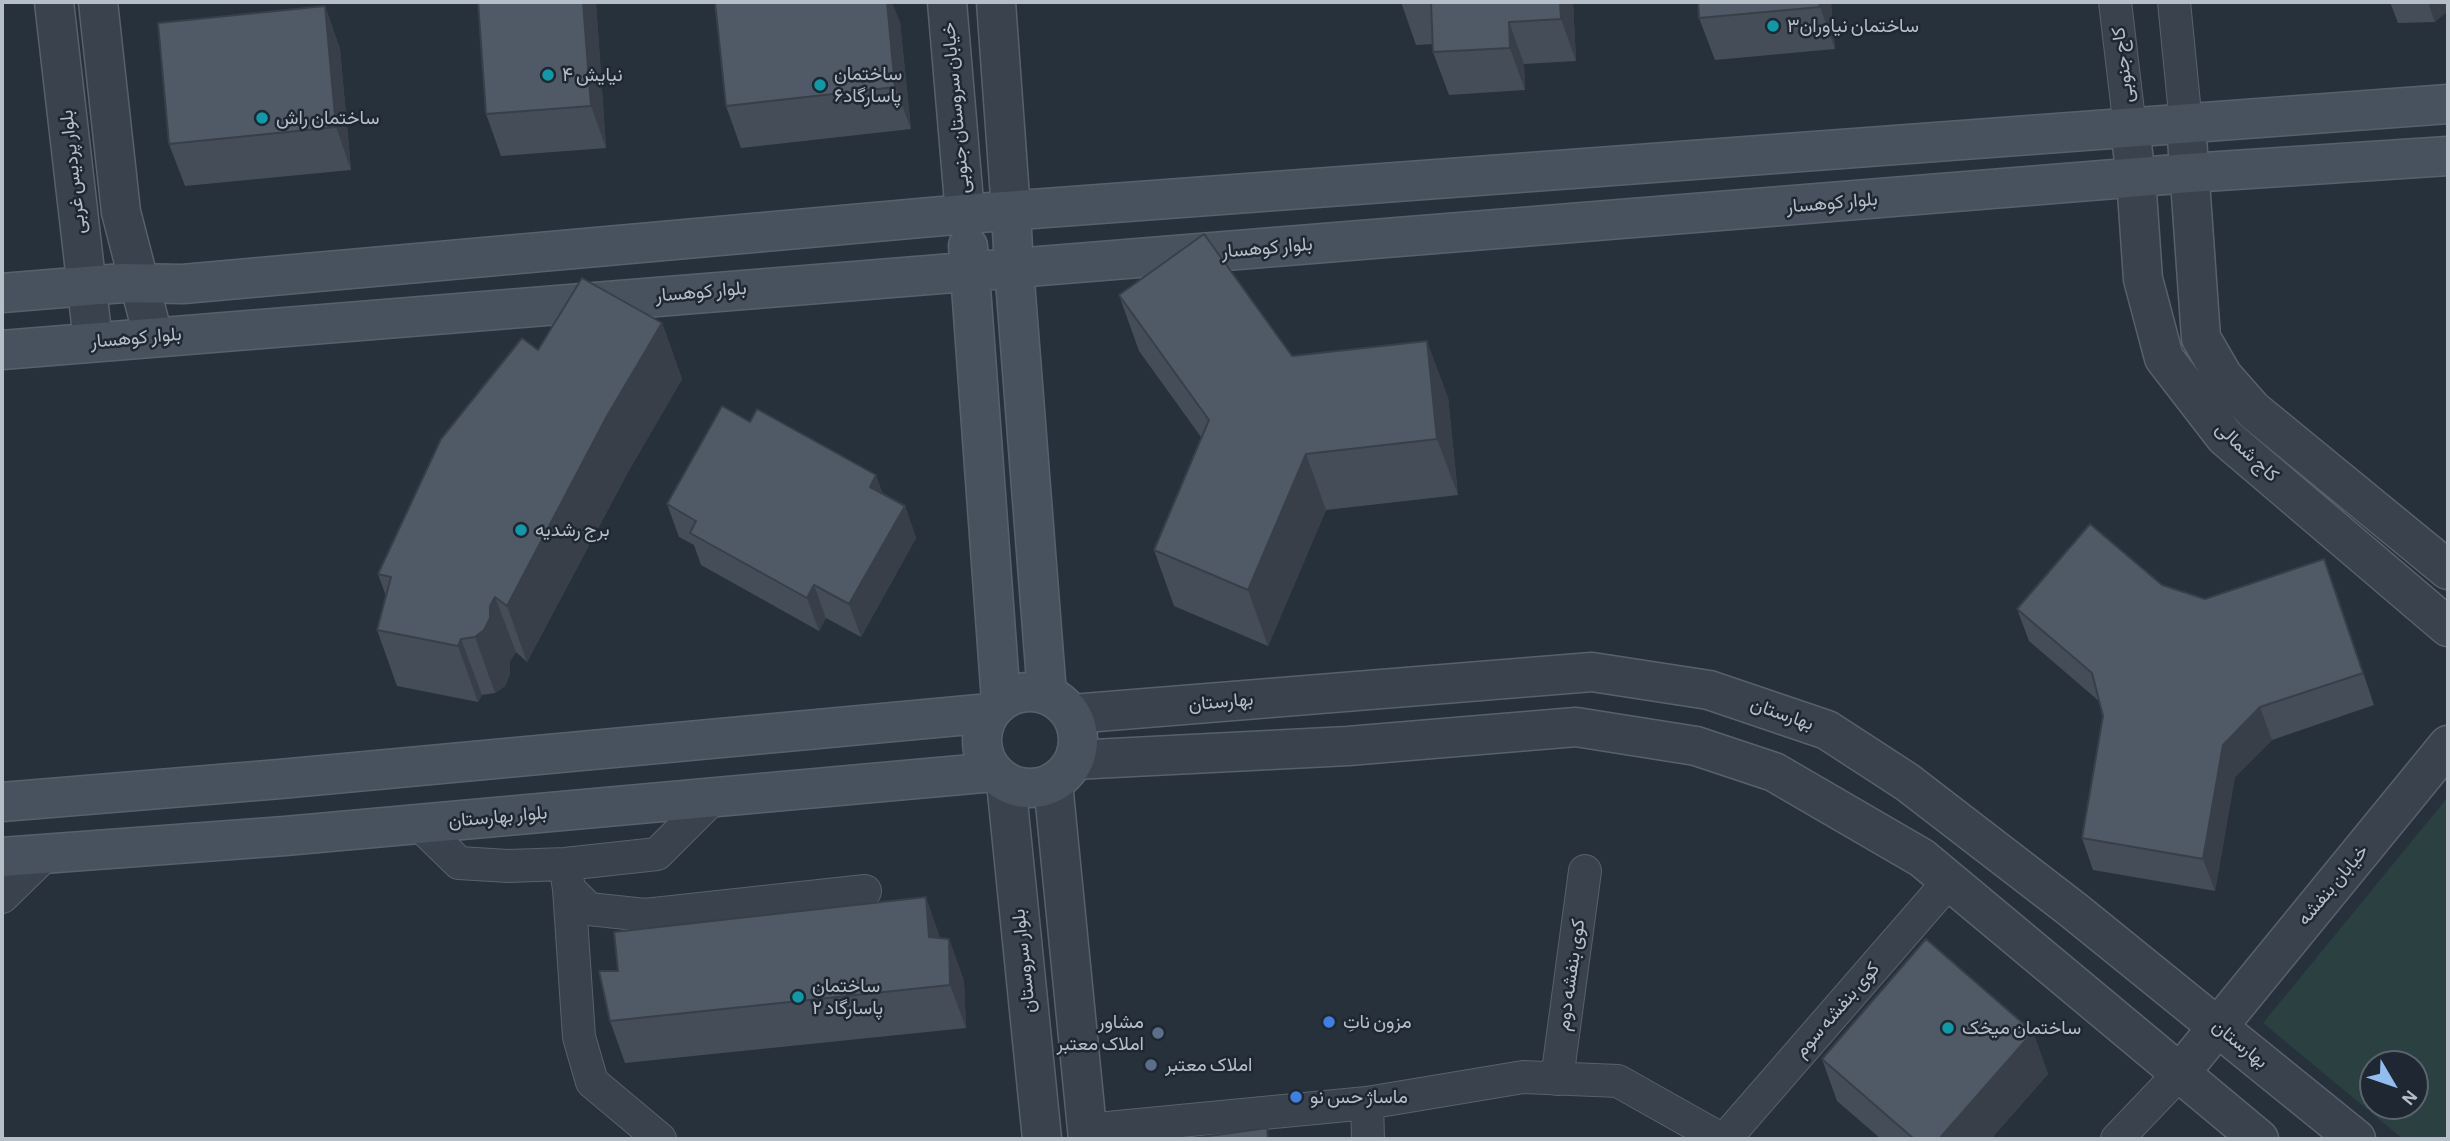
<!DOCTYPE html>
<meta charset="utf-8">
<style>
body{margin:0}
#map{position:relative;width:2450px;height:1141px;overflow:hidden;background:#26313c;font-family:"Alegreya Sans",sans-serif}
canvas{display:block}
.frame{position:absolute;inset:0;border:4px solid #b6bec8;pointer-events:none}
.north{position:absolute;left:2359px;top:1050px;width:70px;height:70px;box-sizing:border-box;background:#1f2832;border:2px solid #5b646e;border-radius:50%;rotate:129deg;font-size:19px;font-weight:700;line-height:28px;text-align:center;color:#b6bec8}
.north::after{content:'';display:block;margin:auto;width:24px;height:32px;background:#93bcef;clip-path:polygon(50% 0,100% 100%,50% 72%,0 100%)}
</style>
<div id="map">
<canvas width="2450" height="1141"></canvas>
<div class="frame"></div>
<div class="north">N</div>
</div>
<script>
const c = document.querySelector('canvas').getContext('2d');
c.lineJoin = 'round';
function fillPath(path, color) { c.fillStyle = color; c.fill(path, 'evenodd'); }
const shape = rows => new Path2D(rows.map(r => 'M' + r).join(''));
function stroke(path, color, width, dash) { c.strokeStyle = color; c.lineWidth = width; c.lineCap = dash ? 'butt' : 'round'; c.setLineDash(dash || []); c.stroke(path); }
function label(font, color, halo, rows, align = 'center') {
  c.font = font + ' "Alegreya Sans",Vazirmatn,sans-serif'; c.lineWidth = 5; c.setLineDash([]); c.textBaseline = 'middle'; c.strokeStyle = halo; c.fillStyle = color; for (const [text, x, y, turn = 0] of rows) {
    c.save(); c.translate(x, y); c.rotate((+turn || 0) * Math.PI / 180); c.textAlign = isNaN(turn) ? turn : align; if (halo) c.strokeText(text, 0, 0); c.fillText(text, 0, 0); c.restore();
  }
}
fillPath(shape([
 [2448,797,2448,1139,2403,1139,2263,1023],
 [2373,1064,2415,1064,2415,1106,2373,1106]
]), '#2b4040');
const minor = shape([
 [2115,2,2130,128],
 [2174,2,2186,124],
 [419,824,459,863,508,866,565,864,657,854,713,798],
 [565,864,569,889,589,909,645,915,865,891],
 [569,889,579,1037,592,1082,660,1139],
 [2,897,46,854],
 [1557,1079,1585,871],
 [1367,1103,1368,1139],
 [1087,1130,1367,1103,1523,1077,1618,1081,1721,1139],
 [1725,1139,1950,880],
 [2117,1139,2180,1073]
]);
const tertiary = shape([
 [54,2,93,341],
 [98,2,121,212,153,336],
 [947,2,965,214],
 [996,2,1011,211],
 [2186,124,2201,338,2223,376,2253,410,2448,570],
 [2130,128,2136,178,2143,279,2164,358,2225,437,2448,627],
 [1072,714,1592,672,1709,690,1827,730,1907,782,2072,909,2356,1139],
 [1074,760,1348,746,1576,727,1696,746,1774,772,1922,858,2259,1139],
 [1006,782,1042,1139],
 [1053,783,1088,1139],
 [2180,1073,2448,745]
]);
const secondary = shape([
 [1011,211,1014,268,1047,694],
 [968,246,1001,701],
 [2,293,123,283,183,284,965,214,2448,104],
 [2,350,2189,173,2448,156],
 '982 740a48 48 0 1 1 96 0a48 48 0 1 1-96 0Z',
 [2,802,280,779,990,713],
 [2,857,285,836,994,772]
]);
stroke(minor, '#58616b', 34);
stroke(tertiary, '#58616b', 41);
stroke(secondary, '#58616b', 41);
stroke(minor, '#3a434d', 32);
stroke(tertiary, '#3a434d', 38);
stroke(secondary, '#48525f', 38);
fillPath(shape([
 [478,2,596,2,606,148,501,156,486,114],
 [1401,2,1573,2,1576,61,1524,64,1525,90,1449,95,1433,52,1433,44,1416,45],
 [1698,2,1849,2,1831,3,1835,49,1715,60,1699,18],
 [2390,2,2448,2,2435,22,2398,23],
 [325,6,340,49,351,170,185,186,169,144],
 [900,22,911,129,741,148,726,106],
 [1119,295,1292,356,1448,397,1458,495,1326,510,1268,646,1174,606,1154,550,1201,437,1139,351],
 [662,323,682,379,628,472,527,662,516,652,510,661,510,674,505,686,495,693,482,695,478,702,397,686,377,630,386,596,378,574,538,350],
 [750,422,905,506,916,538,861,637,826,618,819,631,701,565,694,545,679,537,667,504],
 [2162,585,2205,599,2336,591,2374,705,2272,740,2235,777,2215,891,2093,870,2082,838,2103,716,2100,702,2029,641,2017,609],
 [940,938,949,939,964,981,966,1028,625,1063,610,1021,618,971],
 [2033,1032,2048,1074,1991,1139,1881,1139,1837,1101,1822,1059]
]), '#454d59');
fillPath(shape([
 [583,2,596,2,606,148,591,106],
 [887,2,892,2,900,22,911,129,895,87],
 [1560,2,1573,2,1576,61,1561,19],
 [1819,2,1831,2,1831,3,1835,49,1820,7],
 [2428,2,2448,2,2448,11,2435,22],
 [325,6,340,49,351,170,336,127],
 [1509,22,1524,64,1525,90,1510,48],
 [662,323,682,379,628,472,527,662,507,606,607,416],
 [1427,341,1448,397,1458,495,1437,439],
 [1306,454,1326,510,1268,646,1248,590],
 [876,475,888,508,870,487],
 [905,506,916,538,861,637,849,604],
 [2324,559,2336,591,2374,705,2363,673],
 [814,585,826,618,819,631,807,598],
 [495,597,516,652,510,661,510,674,505,686,495,693,475,637,490,606],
 [461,639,482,695,478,702,458,646],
 [2260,707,2272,740,2235,777,2215,891,2203,859,2223,745],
 [926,897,941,940,929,937],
 [949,939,964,981,966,1028,950,985],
 [2033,1032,2048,1074,1991,1139,1939,1139]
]), '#383f48');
const building = shape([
 [478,2,583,2,591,106,486,114,478,2],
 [715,2,887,2,895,87,726,106,715,2],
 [1401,2,1428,2,1401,3,1401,2],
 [1431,2,1560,2,1561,19,1509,22,1510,48,1433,52,1431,2],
 [1698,2,1819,2,1820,7,1699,18,1698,2],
 [325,6,336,127,169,144,158,23,325,6],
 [1204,234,1292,356,1427,341,1437,439,1306,454,1248,590,1154,550,1209,420,1119,295,1204,234],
 [582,278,662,323,607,416,507,606,495,597,490,606,490,618,484,630,475,637,461,639,458,646,377,630,391,577,378,574,441,439,522,338,538,350,582,278],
 [722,406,750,422,757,409,876,475,870,487,905,506,849,604,814,585,807,598,690,533,696,521,667,504,722,406],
 [2090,524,2162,585,2205,599,2324,559,2363,673,2260,707,2223,745,2203,859,2082,838,2103,716,2092,673,2017,609,2090,524],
 [926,897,929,937,949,939,950,985,610,1021,599,971,618,971,614,932,926,897],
 [1926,939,2033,1032,1939,1139,1914,1139,1822,1059,1926,939],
 [1267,1128,1268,1139,1187,1139,1267,1128]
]);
fillPath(building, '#505a67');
stroke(building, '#383f48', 2);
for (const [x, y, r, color] of [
 [1773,26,7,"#0f9aa8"],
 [548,75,7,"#0f9aa8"],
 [820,85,7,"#0f9aa8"],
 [262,118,7,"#0f9aa8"],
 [521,530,7,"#0f9aa8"],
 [798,997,7,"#0f9aa8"],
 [1329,1022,7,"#3f7fe0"],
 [1948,1028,7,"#0f9aa8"],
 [1158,1033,7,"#5c6f8a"],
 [1151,1065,7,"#5c6f8a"],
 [1296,1097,7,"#3f7fe0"]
]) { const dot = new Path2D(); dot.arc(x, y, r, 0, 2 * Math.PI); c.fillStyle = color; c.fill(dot); stroke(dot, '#1f2832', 2.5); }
label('19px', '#b6bec8', '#1f2832', [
 ["ساختمان نیاوران۳",1787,26],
 ["ساختمان",834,74],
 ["پاسارگاد۶",834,96],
 ["نیایش ۴",562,75],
 ["ساختمان راش",276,118],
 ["برج رشدیه",535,530],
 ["ساختمان",812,986],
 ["پاسارگاد ۲",812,1008],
 ["مشاور",1144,1022,"right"],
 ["املاک معتبر",1144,1044,"right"],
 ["مزون ناتِ",1343,1022],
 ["ساختمان میخک",1962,1028],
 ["املاک معتبر",1165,1065],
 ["ماساژ حس نو",1310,1097]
], 'left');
label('19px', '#b6bec8', '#1f2832', [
 ["کاج جنوبی",2123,65,-97],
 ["خیابان سروستان جنوبی",956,108,-95],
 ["بلوار پردیس غربی",73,172,-96],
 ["بلوار کوهسار",1832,203,-5],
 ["بلوار کوهسار",1267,248,-5],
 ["بلوار کوهسار",701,292,-5],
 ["بلوار کوهسار",136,338,-5],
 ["کاج شمالی",2247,452,43],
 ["بهارستان",1221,702,-5],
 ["بهارستان",1782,714,19],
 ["بلوار بهارستان",498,817,-5],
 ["خیابان بنفشه",2333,885,-50],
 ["بلوار سروستان",1024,961,-96],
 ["کوی بنفشه دوم",1571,975,-82],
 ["کوی بنفشه سوم",1837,1010,-49],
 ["بهارستان",2240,1044,39]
]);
</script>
